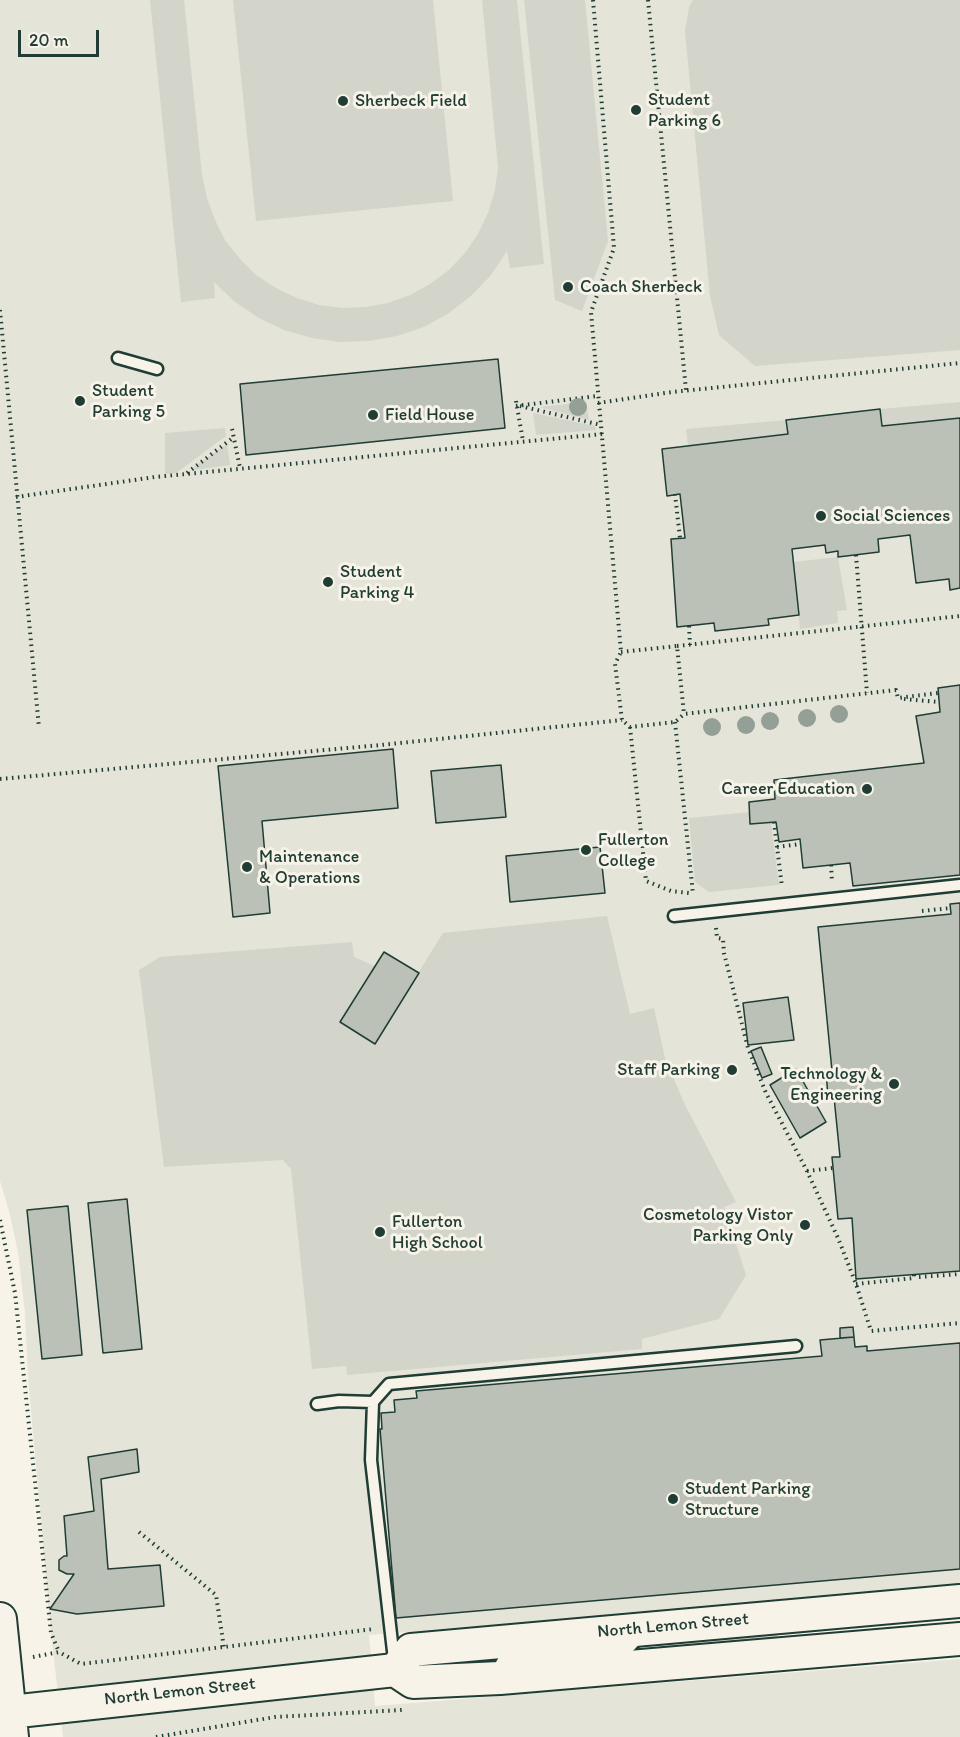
<!DOCTYPE html>
<style>
body{margin:0}
#map{position:relative;width:960px;height:1737px;overflow:hidden;background:#f7f3e8;font-family:Itim,sans-serif}
canvas{display:block}
.scale{position:absolute;left:18px;top:30px;width:81px;height:27px;box-sizing:border-box;border:3px solid #1f3d34;border-top:0;padding-left:8px;font-size:18px;line-height:21px;white-space:nowrap;color:#1f3d34;-webkit-text-stroke:4px #f7f3e8;paint-order:stroke}
</style>
<div id="map">
<canvas width="960" height="1737"></canvas>
<div class="scale">20 m</div>
</div>
<script>
const c = document.querySelector('canvas').getContext('2d');
c.lineJoin = 'round';
function fillPath(path, color) { c.fillStyle = color; c.fill(path, 'evenodd'); }
const shape = rows => new Path2D(rows.map(r => 'M' + r).join(''));
function stroke(path, color, width, dash) { c.strokeStyle = color; c.lineWidth = width; c.lineCap = dash ? 'butt' : 'round'; c.setLineDash(dash || []); c.stroke(path); }
function label(font, color, halo, rows, align = 'center') {
  c.font = font + ' Itim,sans-serif'; c.lineWidth = 6; c.setLineDash([]); c.textBaseline = 'middle'; c.strokeStyle = halo; c.fillStyle = color; for (const [text, x, y, turn = 0] of rows) {
    c.save(); c.translate(x, y); c.rotate((+turn || 0) * Math.PI / 180); c.textAlign = isNaN(turn) ? turn : align; if (halo) c.strokeText(text, 0, 0); c.fillText(text, 0, 0); c.restore();
  }
}
fillPath(shape([
 [0,0,960,0,960,1588,369,1635,375,1706,960,1659,960,1737,63,1737,51,1633,28,1377,25,1313,18,1252,9,1211,0,1181]
]), '#e5e4d9');
fillPath(shape([
 [150,0,184,0,202,175,207,198,215,220,225,240,240,259,256,275,276,288,297,298,319,305,342,308,365,307,388,303,410,295,430,284,449,270,465,253,478,234,488,213,495,190,498,167,482,0,517,0,544,264,510,268,507,251,491,275,472,295,449,313,424,327,397,336,369,341,340,342,312,338,284,330,259,318,235,302,214,282,215,298,181,302],
 [233,0,433,0,453,201,256,221],
 [524,0,585,0,608,241,582,311,555,300],
 [693,0,960,0,960,350,755,366,719,335,710,296,685,31,689,7],
 [586,402,589,420,540,407],
 [960,402,960,420,882,426,880,409],
 [533,413,595,426,596,430,536,435],
 [786,420,788,434,688,446,686,429],
 [225,428,226,436,176,473,165,474,165,433],
 [227,444,230,465,194,470,194,467],
 [838,557,847,610,837,611,838,623,800,629,793,562],
 [750,812,751,824,771,822,779,885,709,892,695,882,689,818],
 [607,916,630,1014,654,1008,665,1058,685,1105,736,1202,724,1207,746,1275,719,1319,642,1339,642,1349,347,1375,346,1366,312,1369,291,1169,283,1160,164,1167,139,970,160,957,352,942,354,957,375,966,340,1022,374,1044,443,933],
 [776,1630,778,1642,661,1650,659,1643]
]), '#d3d5ca');
const building = shape([
 [498,359,505,428,246,455,240,384,498,359],
 [880,409,882,426,960,418,960,588,950,590,949,579,916,583,910,535,878,539,879,552,838,557,838,551,826,553,825,545,792,549,799,615,768,619,769,625,715,631,714,623,677,627,671,539,685,538,680,494,667,496,662,449,788,434,786,420,880,409],
 [960,685,960,875,853,886,850,863,803,868,800,839,779,842,776,822,750,824,749,802,775,799,774,780,924,763,916,716,940,712,938,688,960,685],
 [393,749,398,808,262,821,270,913,233,917,218,766,393,749],
 [501,765,506,817,436,823,431,771,501,765],
 [600,847,605,893,510,902,506,856,600,847],
 [960,903,960,1271,856,1279,852,1218,838,1219,832,1157,840,1157,834,1097,828,1097,826,1071,832,1071,818,927,951,914,950,904,960,903],
 [384,952,419,973,375,1044,340,1022,384,952],
 [788,997,794,1040,748,1045,743,1003,788,997],
 [761,1047,772,1074,762,1078,751,1051,761,1047],
 [796,1069,826,1122,800,1138,770,1085,796,1069],
 [127,1199,142,1349,103,1353,88,1203,127,1199],
 [68,1206,82,1355,42,1359,27,1210,68,1206],
 [853,1327,854,1337,840,1338,840,1328,853,1327],
 [854,1337,855,1347,867,1346,867,1351,960,1343,960,1569,396,1618,380,1429,382,1429,381,1413,395,1412,394,1400,417,1398,416,1391,822,1356,820,1340,854,1337],
 [137,1449,139,1472,101,1479,108,1569,160,1565,164,1606,77,1614,50,1609,74,1574,67,1574,59,1570,59,1560,64,1556,67,1556,64,1516,94,1511,88,1457,137,1449]
]);
fillPath(building, '#bbc1b6');
stroke(building, '#1f3d34', 1.5);
const lane = shape([
 [118,358,157,369],
 [674,916,960,885],
 [317,1404,339,1401,373,1402],
 [394,1660,371,1460,373,1402,389,1384,796,1346],
 [500,1673,499,1667,503,1660,513,1657,629,1648,639,1637]
]);
const secondary = shape([
 [0,1619,12,1737],
 [395,1670,411,1650,960,1601],
 [0,1713,395,1670,413,1682,500,1678,960,1639]
]);
stroke(lane, '#1f3d34', 15);
stroke(secondary, '#1f3d34', 36);
stroke(shape([
 [593,0,614,248,591,312,621,652,615,664,622,720,630,727,675,722,684,714,896,690,898,698,938,693],
 [648,0,686,390],
 [0,310,39,728],
 [516,401,523,441],
 [598,403,672,392,960,363],
 [516,406,597,396],
 [520,406,601,425],
 [232,429,240,468],
 [187,473,234,437],
 [675,494,680,538],
 [16,497,155,477,603,434],
 [856,555,867,693],
 [689,626,690,645],
 [677,646,960,616],
 [621,652,677,646,684,714],
 [904,699,939,702],
 [675,722,693,894],
 [630,727,646,881,671,891,689,893],
 [0,779,381,745,622,720],
 [774,822,782,887],
 [777,847,800,844],
 [831,865,832,882],
 [922,911,951,908],
 [716,928,717,938,723,939,724,953,748,1048,766,1093,807,1171,838,1238,856,1284,871,1331,960,1323],
 [807,1171,833,1168],
 [0,1220,15,1293,51,1633,59,1652],
 [919,1277,960,1274],
 [856,1284,914,1278,914,1275],
 [139,1532,216,1595,224,1648],
 [33,1657,59,1652,81,1664,374,1629],
 [156,1737,275,1717,402,1710]
]), '#1f3d34', 4, [1.5, 4.5]);
stroke(lane, '#f7f3e8', 10);
stroke(secondary, '#f7f3e8', 32);
c.fillStyle = '#949f96';
for (const [x, y] of [
 [578,407],
 [839,714],
 [807,718],
 [770,721],
 [746,725],
 [712,727]
]) { c.beginPath(); c.arc(x, y, 9, 0, 2 * Math.PI); c.fill(); }
for (const [x, y, r, color] of [
 [343,101,6,"#1f3d34"],
 [636,110,6,"#1f3d34"],
 [568,287,6,"#1f3d34"],
 [80,401,6,"#1f3d34"],
 [373,415,6,"#1f3d34"],
 [821,516,6,"#1f3d34"],
 [328,582,6,"#1f3d34"],
 [867,789,6,"#1f3d34"],
 [586,850,6,"#1f3d34"],
 [247,867,6,"#1f3d34"],
 [732,1070,6,"#1f3d34"],
 [894,1084,6,"#1f3d34"],
 [805,1225,6,"#1f3d34"],
 [380,1232,6,"#1f3d34"],
 [673,1499,6,"#1f3d34"]
]) { const dot = new Path2D(); dot.arc(x, y, r, 0, 2 * Math.PI); c.fillStyle = color; c.fill(dot); stroke(dot, '#f7f3e8', 2); }
label('18px', '#1f3d34', '#f7f3e8', [
 ["Student",648,100],
 ["Parking 6",648,121],
 ["Sherbeck Field",355,101],
 ["Coach Sherbeck",580,287],
 ["Student",92,391],
 ["Parking 5",92,412],
 ["Field House",385,415],
 ["Social Sciences",833,516],
 ["Student",340,572],
 ["Parking 4",340,593],
 ["Career Education",855,789,"right"],
 ["Fullerton",598,840],
 ["College",598,861],
 ["Maintenance",259,857],
 ["& Operations",259,878],
 ["Staff Parking",720,1070,"right"],
 ["Technology &",882,1074,"right"],
 ["Engineering",882,1095,"right"],
 ["Cosmetology Vistor",793,1215,"right"],
 ["Parking Only",793,1236,"right"],
 ["Fullerton",392,1222],
 ["High School",392,1243],
 ["Student Parking",685,1489],
 ["Structure",685,1510]
], 'left');
label('18px', '#1f3d34', '#f7f3e8', [
 ["North Lemon Street",673,1626,-5],
 ["North Lemon Street",180,1692,-6]
]);
</script>
